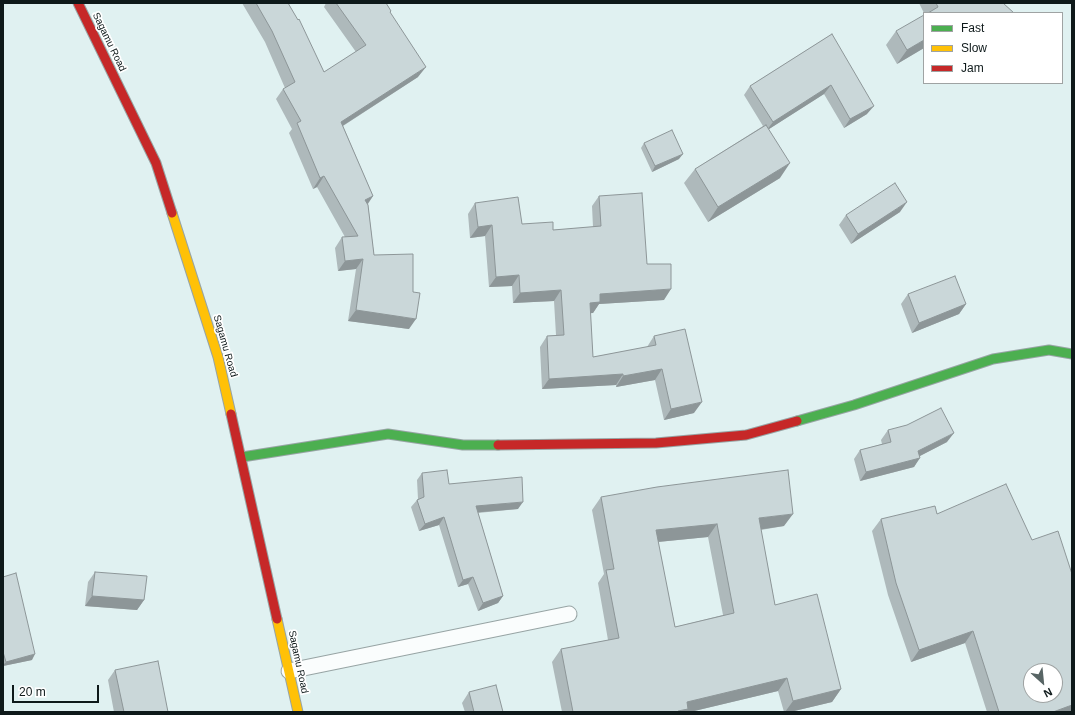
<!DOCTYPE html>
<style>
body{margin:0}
#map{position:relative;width:1075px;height:715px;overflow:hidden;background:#e0f1f1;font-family:Helvetica,sans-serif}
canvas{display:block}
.frame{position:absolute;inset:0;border:4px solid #0e191a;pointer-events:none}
.legend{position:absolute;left:923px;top:12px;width:140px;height:72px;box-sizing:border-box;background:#fff;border:1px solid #9fa3a3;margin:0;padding:5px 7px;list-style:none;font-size:12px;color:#0e191a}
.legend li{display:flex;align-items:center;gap:8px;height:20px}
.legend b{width:20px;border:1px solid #9fa3a3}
.north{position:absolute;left:1023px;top:663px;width:40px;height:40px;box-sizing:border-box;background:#fff;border:1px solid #9fa3a3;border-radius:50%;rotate:153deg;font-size:11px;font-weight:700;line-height:16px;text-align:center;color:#0e191a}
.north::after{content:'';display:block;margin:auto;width:14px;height:18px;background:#586565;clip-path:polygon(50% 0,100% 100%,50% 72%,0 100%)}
.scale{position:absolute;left:12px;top:685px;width:87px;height:18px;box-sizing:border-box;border:2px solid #0e191a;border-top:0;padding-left:5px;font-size:12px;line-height:14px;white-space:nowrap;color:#0e191a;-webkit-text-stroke:3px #fff;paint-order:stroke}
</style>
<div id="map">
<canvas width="1075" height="715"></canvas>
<div class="frame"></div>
<ul class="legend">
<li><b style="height:5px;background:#4caf50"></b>Fast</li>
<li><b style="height:5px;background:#ffc107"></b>Slow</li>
<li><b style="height:5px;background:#c62828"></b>Jam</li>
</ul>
<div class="north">N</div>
<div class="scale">20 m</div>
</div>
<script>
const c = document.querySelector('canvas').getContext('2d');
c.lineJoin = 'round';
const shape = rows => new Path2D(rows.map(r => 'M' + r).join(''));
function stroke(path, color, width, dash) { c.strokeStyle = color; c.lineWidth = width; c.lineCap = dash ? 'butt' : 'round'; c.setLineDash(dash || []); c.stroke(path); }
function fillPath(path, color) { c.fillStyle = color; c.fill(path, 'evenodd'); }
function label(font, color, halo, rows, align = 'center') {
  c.font = font + ' Helvetica,sans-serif'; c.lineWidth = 3.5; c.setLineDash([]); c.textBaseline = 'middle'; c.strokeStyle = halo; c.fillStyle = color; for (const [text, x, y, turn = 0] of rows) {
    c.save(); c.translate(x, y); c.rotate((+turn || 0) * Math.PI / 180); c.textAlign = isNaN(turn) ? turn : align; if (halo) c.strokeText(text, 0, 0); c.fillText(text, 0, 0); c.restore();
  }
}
const lane = shape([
 [289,671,569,614]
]);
const fast = shape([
 [797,421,854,405,993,359,1049,350,1072,354],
 [242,457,388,434,463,445,498,445]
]);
const slow = shape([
 [172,213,218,357,231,414],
 [277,619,298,712]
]);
const jam = shape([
 [78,3,156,163,172,213],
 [231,414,277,619],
 [498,445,656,443,746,435,797,421]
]);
stroke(lane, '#97a4a4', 17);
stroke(fast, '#97a4a4', 11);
stroke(slow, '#97a4a4', 11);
stroke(jam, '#97a4a4', 11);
stroke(lane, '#fafdfd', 15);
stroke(fast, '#4caf50', 9);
stroke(slow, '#ffc107', 9);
stroke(jam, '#c62828', 9);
fillPath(shape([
 [242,3,288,3,324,72,356,52,324,7,326,3,386,3,391,11,390,12,418,77,343,126,373,196,368,204,374,255,409,329,348,321,356,269,338,271,335,248,342,237,345,237,317,187,313,189,289,133,292,129,276,99,283,89,285,88,265,42],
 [919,3,1003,3,1014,13,924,13],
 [896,31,924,48,897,64,886,45],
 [832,34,867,114,844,128,824,94,769,129,780,178,708,222,684,183,695,169,763,126,744,95,750,86],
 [644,143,679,159,652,172,641,148],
 [599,196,647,264,664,300,599,304,593,313,590,313,593,357,647,347,654,336,694,413,664,420,655,380,616,387,616,385,542,389,540,347,547,336,556,335,554,301,513,303,512,286,489,287,485,236,470,238,468,214,475,203,522,224,553,230,593,227,592,206],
 [900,212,851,244,839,225,846,215],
 [908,294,966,304,959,314,912,333,901,304],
 [888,430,947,442,920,456,914,467,860,481,854,459,860,450,882,444,881,440],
 [422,473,449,484,518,509,478,513,503,596,498,603,478,611,468,584,458,587,439,525,419,531,411,507,417,500,418,499,417,480],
 [601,497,784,526,761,530,775,605,841,689,832,702,790,712,784,712,778,691,690,712,562,712,552,662,561,649,608,640,598,583,604,574,592,510],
 [708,537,723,615,675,627,658,542],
 [937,514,1072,712,987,712,965,643,911,662,888,595,872,531,881,519],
 [95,572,144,600,137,610,85,606,88,582],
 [3,577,32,660,3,666],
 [115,670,168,712,114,712,108,680],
 [469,692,503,712,465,712,462,703]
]), '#aeb9bb');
fillPath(shape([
 [924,40,924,48,897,64,907,50],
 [426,67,418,77,333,132,341,122],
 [831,85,824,94,766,131,773,122],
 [874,106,867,114,844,128,850,119],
 [683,154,679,159,652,172,655,166],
 [790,163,780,178,708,222,718,207],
 [324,176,317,187,313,189,320,178],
 [373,196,366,206,365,200],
 [907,202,900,212,851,244,858,234],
 [492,225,485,236,470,238,478,227],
 [363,259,356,269,338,271,345,261],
 [519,275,512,286,489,287,496,277],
 [671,289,664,300,599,304,593,313,582,314,590,303,600,294],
 [561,290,554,301,513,303,520,293],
 [966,304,959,314,912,333,919,323],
 [356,310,416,319,409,329,348,321],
 [662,369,655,380,616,387,623,376],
 [623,374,616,385,542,389,549,379],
 [702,402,694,413,664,420,671,409],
 [954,433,947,442,912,460,918,451],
 [920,458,914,467,860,481,866,472],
 [523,502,518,509,470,513,476,506],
 [793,514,784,526,750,531,759,518],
 [444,517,439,525,419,531,425,524],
 [717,524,708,537,647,543,656,530],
 [473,577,468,584,458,587,463,580],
 [92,596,144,600,137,610,85,606],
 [503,596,498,603,478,611,483,603],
 [973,631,965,643,911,662,919,650],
 [35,654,32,660,3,666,3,665,6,662],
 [787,678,778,691,690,712,677,712,687,702],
 [841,689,832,702,790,712,785,712,793,701],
 [1072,705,1072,712,1053,712]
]), '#8d9698');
const building = shape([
 [256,3,288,3,298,20,299,19,324,72,366,45,336,3,386,3,391,11,390,12,426,67,341,122,373,196,365,200,368,205,374,255,413,254,413,292,420,293,416,319,356,310,363,259,345,261,342,237,358,236,324,176,320,178,297,123,301,121,283,89,295,82,272,31,256,3],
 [936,3,1003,3,1014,13,928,13,938,7,936,3],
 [924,15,924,40,907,50,896,31,924,15],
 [832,34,874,106,850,119,831,85,773,122,750,86,832,34],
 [766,125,790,163,718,207,695,169,766,125],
 [672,130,683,154,655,166,644,143,672,130],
 [895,183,907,202,858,234,846,215,895,183],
 [642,193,647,264,671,264,671,289,600,294,600,302,590,303,593,357,656,345,654,336,685,329,702,402,671,409,662,369,623,376,623,374,549,379,547,336,564,335,561,290,520,293,519,275,496,277,492,225,478,227,475,203,518,197,522,224,553,222,553,230,601,226,599,196,642,193],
 [955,276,966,304,919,323,908,294,955,276],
 [941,408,954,433,918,451,920,458,866,472,860,450,891,442,888,430,907,425,941,408],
 [447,470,449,484,522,477,523,502,476,506,503,596,483,603,473,577,463,580,444,517,425,524,417,500,424,497,422,473,447,470],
 [788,470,793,514,759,518,775,605,817,594,841,689,793,701,787,678,687,702,688,709,678,711,678,712,573,712,561,649,619,638,606,570,614,569,601,497,657,487,788,470],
 [717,524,734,613,675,627,656,530,717,524],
 [1006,484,1032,540,1058,531,1072,574,1072,705,1053,712,999,712,973,631,919,650,896,583,881,519,935,506,937,514,1006,484],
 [1031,671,1055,671,1055,695,1031,695,1031,671],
 [95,572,147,576,144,600,92,596,95,572],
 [16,573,35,654,6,662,3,652,3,577,16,573],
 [158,661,168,712,124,712,115,670,158,661],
 [496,685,503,712,474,712,469,692,496,685]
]);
fillPath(building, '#cad7d9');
stroke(building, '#8d9698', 1);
label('10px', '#0e191a', '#fff', [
 ["Sagamu Road",109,42,64],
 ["Sagamu Road",225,346,74],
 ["Sagamu Road",298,662,78]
]);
</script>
